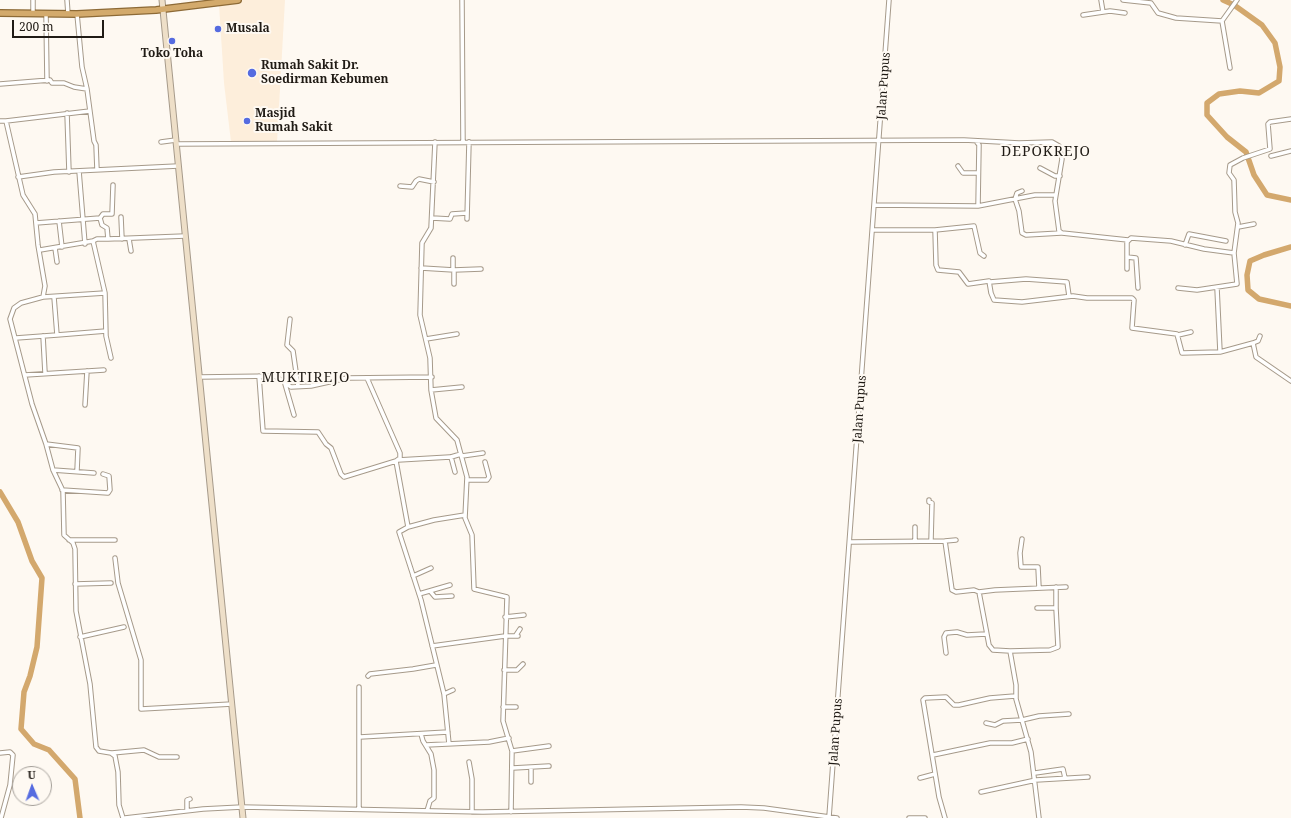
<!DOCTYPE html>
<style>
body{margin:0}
#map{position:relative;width:1291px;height:818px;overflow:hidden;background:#fef9f2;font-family:"Noto Serif",serif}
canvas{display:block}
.north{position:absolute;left:12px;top:766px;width:40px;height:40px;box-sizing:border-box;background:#fef9f2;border:1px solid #a5a09a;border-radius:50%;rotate:358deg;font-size:11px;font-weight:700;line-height:16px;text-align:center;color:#201b15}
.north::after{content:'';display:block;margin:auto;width:14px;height:18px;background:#556be0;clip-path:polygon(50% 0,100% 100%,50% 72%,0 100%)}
.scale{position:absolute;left:12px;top:20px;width:92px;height:18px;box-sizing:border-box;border:2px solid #201b15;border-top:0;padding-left:5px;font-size:12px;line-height:14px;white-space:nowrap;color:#201b15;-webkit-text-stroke:3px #fef9f2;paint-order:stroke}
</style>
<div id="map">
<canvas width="1291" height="818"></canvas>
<div class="north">U</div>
<div class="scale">200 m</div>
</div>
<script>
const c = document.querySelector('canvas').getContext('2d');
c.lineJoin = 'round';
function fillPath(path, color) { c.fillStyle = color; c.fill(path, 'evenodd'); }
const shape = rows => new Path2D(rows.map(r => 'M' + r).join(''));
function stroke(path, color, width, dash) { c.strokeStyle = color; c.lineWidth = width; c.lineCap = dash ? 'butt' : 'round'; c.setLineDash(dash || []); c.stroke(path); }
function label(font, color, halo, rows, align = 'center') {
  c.font = font + ' "Noto Serif",serif'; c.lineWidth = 4; c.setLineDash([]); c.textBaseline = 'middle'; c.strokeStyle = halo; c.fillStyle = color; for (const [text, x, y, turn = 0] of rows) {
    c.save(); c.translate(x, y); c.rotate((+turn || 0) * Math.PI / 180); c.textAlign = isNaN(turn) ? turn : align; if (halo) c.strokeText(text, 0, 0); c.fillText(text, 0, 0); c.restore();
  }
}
fillPath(shape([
 [238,0,285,0,277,142,231,142,224,83,219,4]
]), '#fdeedb');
stroke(shape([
 [1223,0,1234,5,1262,25,1275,43,1280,67,1279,81,1259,93,1240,91,1219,94,1207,103,1207,115,1227,137,1246,152,1254,175,1267,195,1291,200],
 [1291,247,1264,255,1250,261,1247,275,1248,290,1259,299,1291,306],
 [0,492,18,522,32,561,42,578,37,647,30,676,24,692,21,729,34,744,49,750,75,779,80,818]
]), '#d3a86d', 5.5);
const minor = shape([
 [33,0,33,13],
 [67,0,68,14],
 [462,0,463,142],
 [1101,0,1103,12],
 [1123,0,1151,3,1158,13,1176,18,1222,21,1230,68],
 [46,14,47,81],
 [77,14,82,67,87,89,94,141,96,145,97,170],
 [1083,15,1110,11,1125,13],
 [1222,21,1237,0],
 [0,84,50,80,52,83,64,83,74,87,87,89],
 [67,113,69,172],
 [0,121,6,121,23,195,35,214,38,245,45,286,43,297,21,303,14,308,10,319,32,404,46,444,53,470,63,491,64,535,73,543,75,549,76,611,90,684,96,747,99,751,111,753,115,756,118,772,119,805,123,818],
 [6,121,90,111],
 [976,141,979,145,978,206],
 [161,142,176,140],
 [435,142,431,228,422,243,420,315,430,358,431,390,436,418,457,440,467,477,465,518,472,535,474,589,507,597,503,721,512,751,511,812],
 [177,144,964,140,1019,143,1052,142,1059,146,1062,159,1055,201,1059,231,1062,233,1128,240],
 [1271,156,1291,151],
 [958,166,963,173,977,173],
 [1040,168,1055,176,1060,176],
 [79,171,85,244],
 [18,177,54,172,178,166],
 [400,186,412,187,416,181,419,179,434,182],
 [1022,191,1017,193,1015,199,1019,211,1022,233,1026,235,1061,233],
 [875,205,978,206,1035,195,1056,195],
 [121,217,122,239],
 [432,218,450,219,452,214,467,213],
 [467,219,469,142],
 [59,221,62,247],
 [36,223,100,218,103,214,112,214,113,185],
 [1238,227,1254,224],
 [873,230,935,230,974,226,980,253,984,256],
 [935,230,936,265,938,270,959,272,968,284,989,281,991,293,994,300,1022,302,1073,296,1087,298,1132,298,1134,300,1132,328,1177,334,1182,353,1220,352,1253,343],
 [108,239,185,236],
 [129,239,131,251],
 [93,241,97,239,108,239,107,228,102,225,100,218],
 [1185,245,1189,234,1226,241],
 [55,248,57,262],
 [40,250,93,241,105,293,106,336,111,358],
 [1127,257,1136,258,1138,288],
 [421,268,454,270,481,269],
 [1127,269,1127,242,1131,238,1171,241,1204,249,1234,253],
 [453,270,453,258],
 [990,282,1026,279,1067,282,1069,296],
 [454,284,454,270],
 [1178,288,1197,290,1237,284,1234,253,1238,223,1235,212,1234,180,1229,173,1230,165,1243,158,1270,149,1268,124,1270,122,1291,119],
 [1217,288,1220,352],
 [43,297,105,293],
 [54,297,57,335,106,331],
 [290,319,287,345,293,351,298,386],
 [1178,335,1191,332],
 [43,336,45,373],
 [1260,336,1258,341,1253,343,1256,357,1291,381],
 [16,338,57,335],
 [426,339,457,334],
 [25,375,104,370],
 [259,376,263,431,318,432,326,444,331,448,341,474,344,477,396,461,400,458,400,453,367,378],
 [200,377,275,376,291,387,311,386,347,378,432,377],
 [285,384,294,415],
 [431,390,462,387],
 [85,405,87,371],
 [46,444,78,448,77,471],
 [462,456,483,453],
 [398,460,450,457],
 [396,461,408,527],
 [53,470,94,473],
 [455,472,451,457,461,454],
 [467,480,487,480,489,477,485,462],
 [62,490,108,493,110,490,109,476,103,474],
 [929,500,929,502,932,503,931,540],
 [915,527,915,541],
 [1022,539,1020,553,1021,567,1038,567,1039,588],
 [69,540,115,540],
 [945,541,956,540],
 [850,542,945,541,952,590,956,592,974,590,979,592,989,645,993,650,1010,651,1016,685,1016,699,1031,752,1039,818],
 [115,558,118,583,141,660,141,709,232,704],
 [413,576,431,568],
 [75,584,111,583],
 [430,591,435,597,452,596],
 [979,592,995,590,1066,587],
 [419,594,450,585],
 [1037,608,1056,608,1056,587],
 [505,617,524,615],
 [516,635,520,629],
 [80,637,124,627],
 [432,646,505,636,518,636],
 [1010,651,1050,650,1058,647,1056,608],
 [946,653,944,637,946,633,957,632,967,635,986,634],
 [504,670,517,670,523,664],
 [368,676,370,674,413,669,436,665],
 [359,687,359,809],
 [444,694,453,690],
 [503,707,516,707],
 [986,723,995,725,1003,721,1022,720,1039,716,1069,714],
 [421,734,423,741,431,754,434,770,434,798,430,801,427,811],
 [360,737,448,732],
 [449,744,444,694,421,600,399,532,408,527,434,520,465,515],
 [426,745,489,742,509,738],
 [512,751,549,746],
 [0,753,10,752,13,755,10,785,1,818],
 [112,753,144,750,159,757,177,757],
 [933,755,990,743,1012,743,1028,739],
 [469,762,472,779,472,812],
 [531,767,531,782],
 [513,768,549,766],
 [1035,773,1063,769,1065,778],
 [920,778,935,774],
 [981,792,1036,780,1088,777],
 [187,810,187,800,190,799],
 [829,817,889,0],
 [125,818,203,809,242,807,483,812,741,807,764,808,837,818],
 [909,818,925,818],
 [945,818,939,797,923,700,925,698,946,697,954,705,959,705,990,698,1015,696]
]);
const secondary = shape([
 [162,0,243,818]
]);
const trunk = shape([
 [0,13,77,14,156,10,238,0]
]);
stroke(minor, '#a69a8a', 5.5);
stroke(secondary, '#a69a8a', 7);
stroke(trunk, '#8d6a36', 8);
stroke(minor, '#fff', 3.5);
stroke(secondary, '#eedfc8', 5);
stroke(trunk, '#d3aa6c', 5.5);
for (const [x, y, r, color] of [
 [218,29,4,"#556be0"],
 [172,41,4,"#556be0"],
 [252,73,5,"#556be0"],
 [247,121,4,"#556be0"]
]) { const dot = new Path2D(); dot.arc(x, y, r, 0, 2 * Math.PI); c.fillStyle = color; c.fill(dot); stroke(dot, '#fef9f2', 1.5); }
label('bold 12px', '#201b15', '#fef9f2', [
 ["Musala",226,29],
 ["Toko Toha",172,54,"center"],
 ["Rumah Sakit Dr.",261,66],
 ["Soedirman Kebumen",261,80],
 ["Masjid",255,114],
 ["Rumah Sakit",255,128]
], 'left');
label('12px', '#201b15', '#fef9f2', [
 ["Jalan Pupus",884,86,-86],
 ["Jalan Pupus",860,409,-86],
 ["Jalan Pupus",836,732,-86]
]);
c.letterSpacing = '1px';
label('14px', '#201b15', '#fef9f2', [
 ["DEPOKREJO",1046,152],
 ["MUKTIREJO",306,378]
]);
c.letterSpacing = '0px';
</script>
